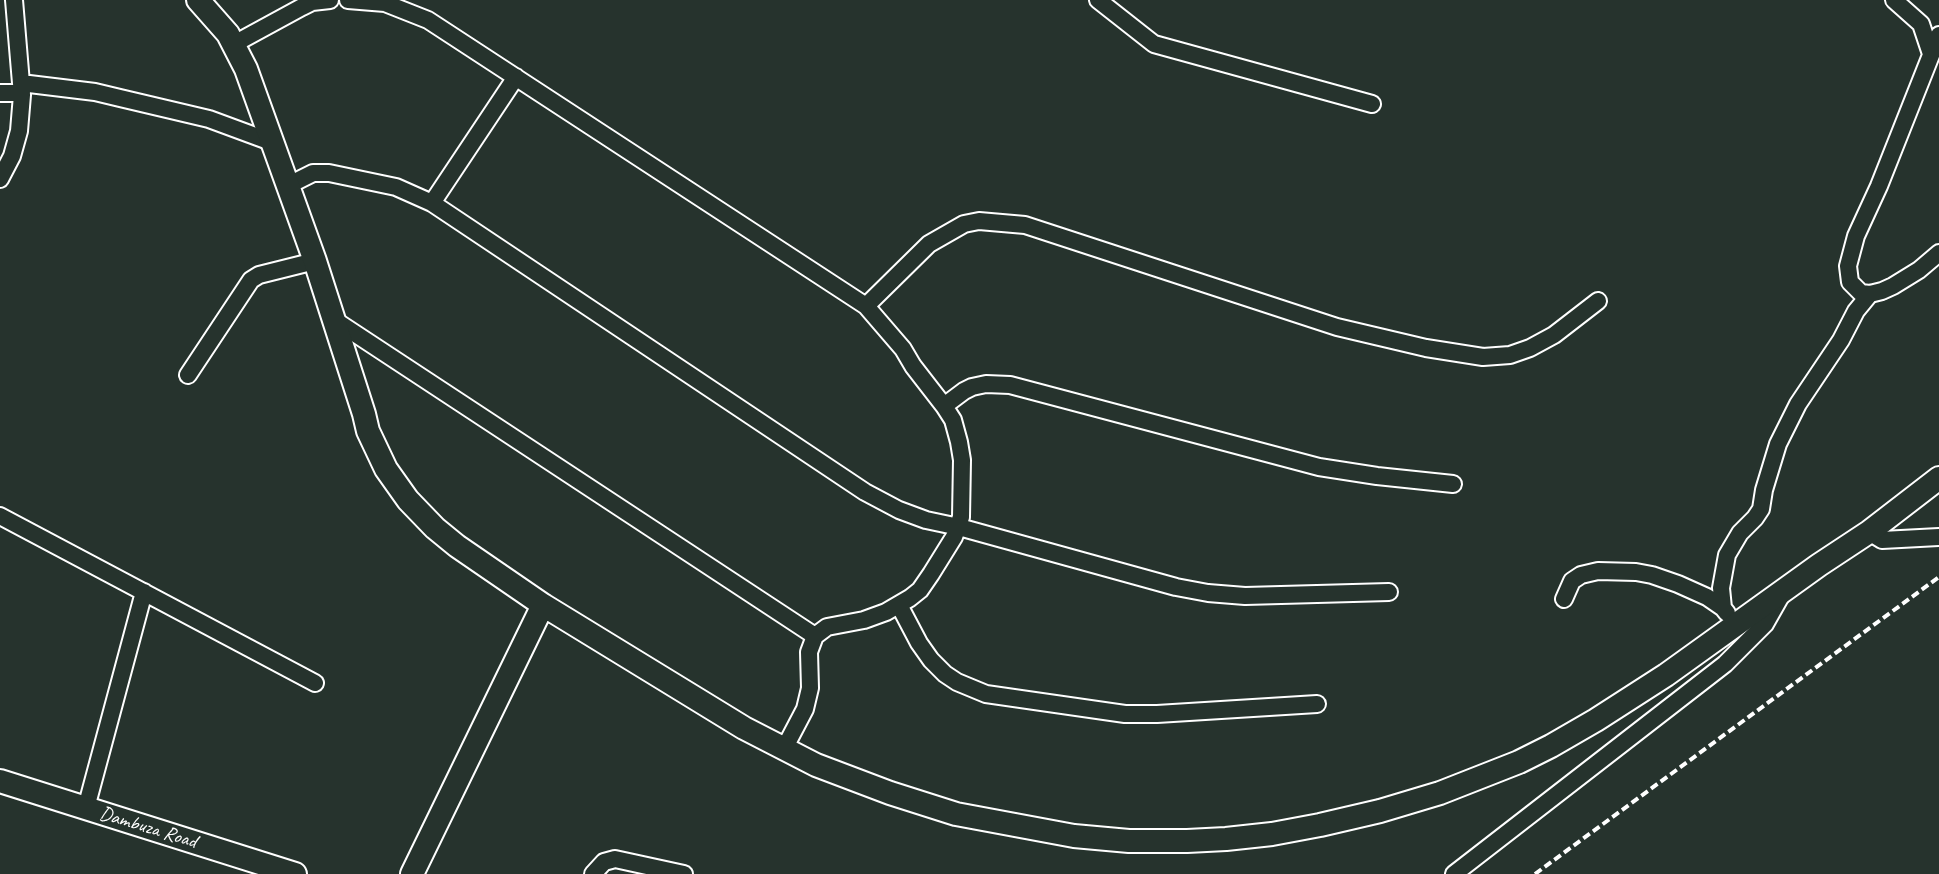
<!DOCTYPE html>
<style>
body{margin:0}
canvas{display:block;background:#26332d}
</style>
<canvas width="1939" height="874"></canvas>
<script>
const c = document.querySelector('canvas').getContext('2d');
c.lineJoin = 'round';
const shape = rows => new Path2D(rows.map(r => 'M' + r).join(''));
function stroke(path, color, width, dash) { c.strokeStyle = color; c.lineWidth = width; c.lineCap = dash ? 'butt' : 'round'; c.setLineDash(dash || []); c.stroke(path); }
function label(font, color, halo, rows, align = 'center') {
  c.font = font + ' Caveat,sans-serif'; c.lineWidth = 4; c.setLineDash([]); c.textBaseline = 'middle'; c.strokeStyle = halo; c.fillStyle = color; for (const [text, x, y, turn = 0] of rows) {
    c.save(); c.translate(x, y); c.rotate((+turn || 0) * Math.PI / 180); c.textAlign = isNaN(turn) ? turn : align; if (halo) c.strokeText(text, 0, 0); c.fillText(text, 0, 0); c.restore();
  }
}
const street = shape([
 [348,0,385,3,428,20,866,306,903,349,913,366,944,406,953,420,959,442,962,460,961,517,954,537,931,574,920,590,910,598,886,612,864,620,827,627,815,636,809,652,810,688,805,709,784,749],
 [1098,0,1154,44,1372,104],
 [1894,0,1921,24,1931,54],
 [1939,35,1879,186,1856,236,1848,266,1850,282,1861,293,1870,294,1882,291,1893,286,1919,270,1939,253],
 [234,44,302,7,312,2,330,0],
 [21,83,95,92,120,98,209,119,274,143],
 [0,93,22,93],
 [0,179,12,156,19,131,22,95,14,0],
 [289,185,313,173,329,173,396,187,432,203,865,492,899,510,926,520,959,527,1176,587,1208,593,1245,596,1389,592],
 [432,203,516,77],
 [866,306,929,244,964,224,979,221,1025,225,1337,327,1426,348,1483,357,1510,355,1530,348,1554,335,1598,301],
 [333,319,815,636],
 [188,375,251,280,259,275,315,261],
 [944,406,964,391,972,387,986,384,1010,385,1319,467,1377,476,1453,484],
 [0,516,315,683],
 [1869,532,1882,540,1939,537],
 [1564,599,1572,581,1581,575,1598,571,1636,572,1652,575,1678,584,1707,597,1723,608,1727,613],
 [899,605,919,643,931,660,945,674,957,682,986,694,1125,714,1157,714,1317,704],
 [1723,608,1721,588,1727,555,1740,533,1755,518,1761,509,1764,490,1778,444,1798,404,1841,340,1856,311,1870,294],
 [86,808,144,592],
 [593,874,604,862,615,859,684,874],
 [1454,874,1725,664,1765,624,1782,594]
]);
const secondary = shape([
 [198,0,228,34,246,69,315,261,364,414,368,431,386,469,408,500,435,528,457,546,543,605,744,728,816,765,890,793,956,814,1074,836,1129,841,1187,841,1226,839,1272,834,1320,825,1380,811,1440,793,1519,762,1551,746,1596,720,1666,675,1819,565,1869,532,1939,478],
 [0,781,295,874],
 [412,874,543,605]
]);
stroke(street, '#fff', 20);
stroke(secondary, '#fff', 26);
stroke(street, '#26332d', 16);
stroke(secondary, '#26332d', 22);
stroke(shape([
 [1535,874,1939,577]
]), '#fff', 4, [8, 4]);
label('20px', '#fff', '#26332d', [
 ["Dambuza Road",148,828,17]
]);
</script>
